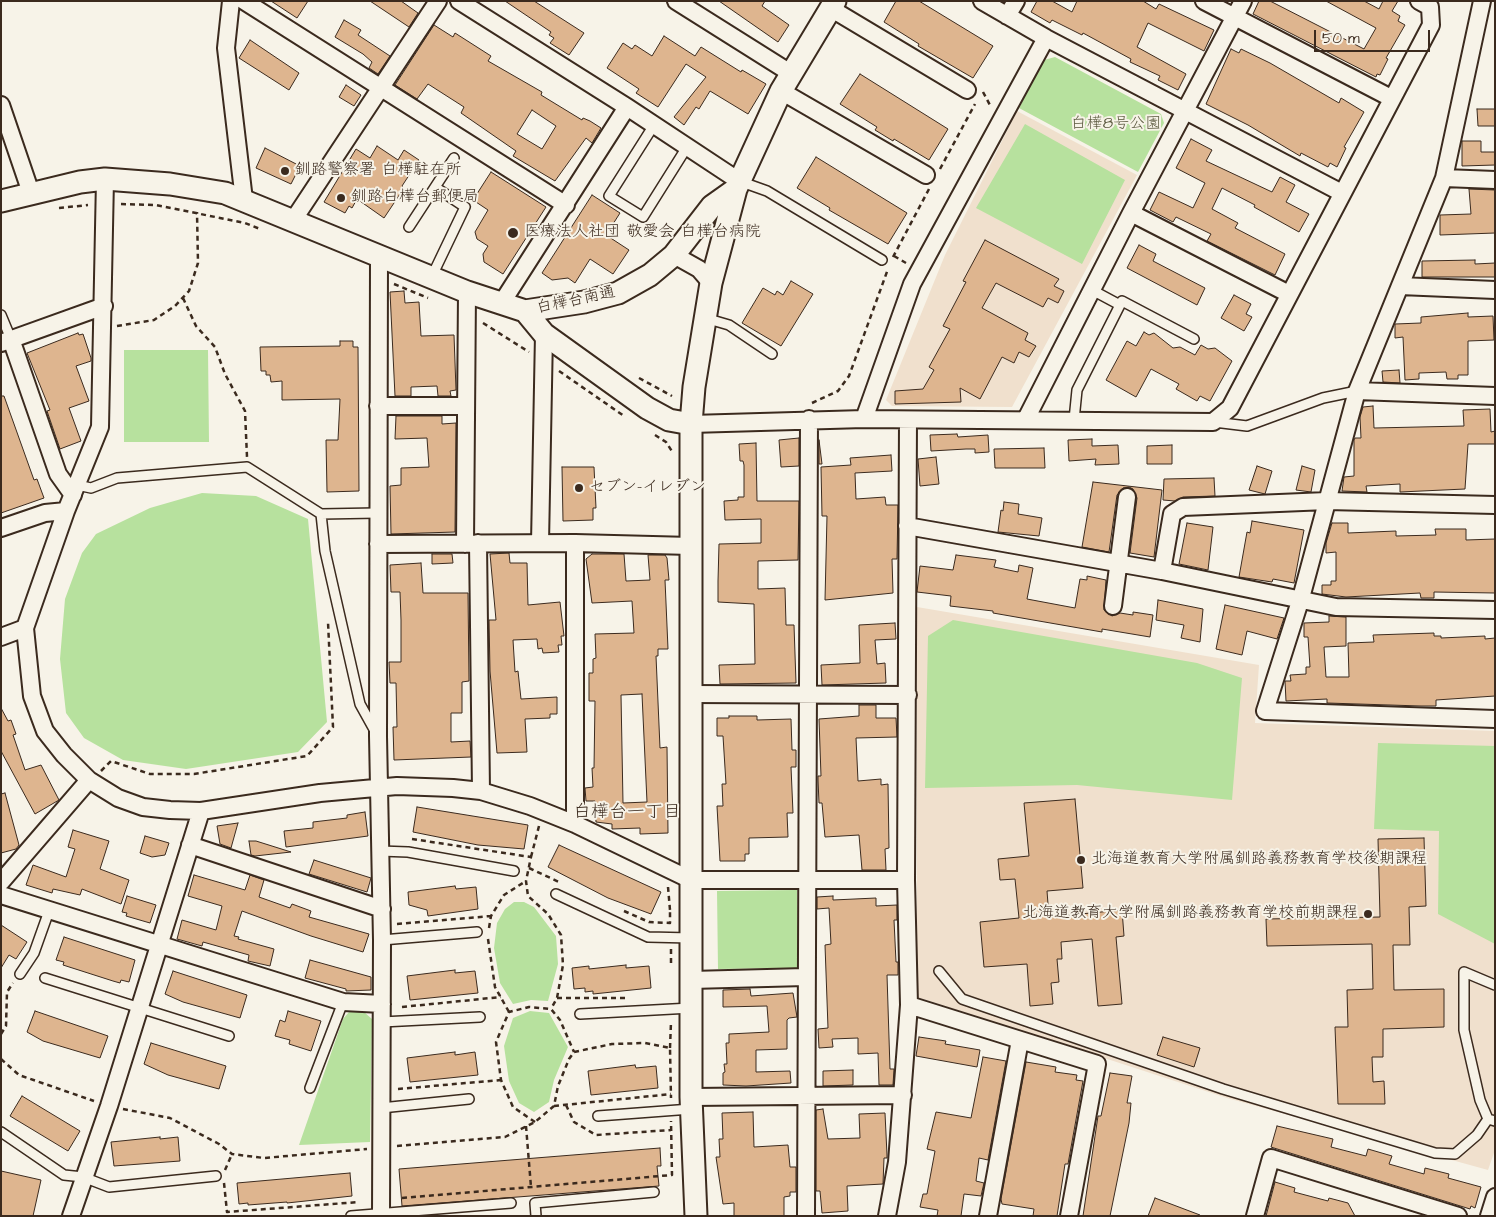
<!DOCTYPE html>
<meta charset="utf-8">
<style>
body{margin:0}
#map{position:relative;width:1496px;height:1217px;overflow:hidden;background:#f7f3e8;font-family:"Architects Daughter",sans-serif}
canvas{display:block}
.frame{position:absolute;inset:0;border:2px solid #3b2a1e;pointer-events:none}
.scale{position:absolute;left:1314px;top:30px;width:116px;height:22px;box-sizing:border-box;border:2px solid #3b2a1e;border-top:0;padding-left:6px;font-size:15px;line-height:18px;white-space:nowrap;color:#3b2a1e;-webkit-text-stroke:4px #f7f3e8;paint-order:stroke}
</style>
<div id="map">
<canvas width="1496" height="1217"></canvas>
<div class="frame"></div>
<div class="scale">50 m</div>
</div>
<script>
const c = document.querySelector('canvas').getContext('2d');
c.lineJoin = 'round';
function fillPath(path, color) { c.fillStyle = color; c.fill(path, 'evenodd'); }
const shape = rows => new Path2D(rows.map(r => 'M' + r).join(''));
function stroke(path, color, width, dash) { c.strokeStyle = color; c.lineWidth = width; c.lineCap = dash ? 'butt' : 'round'; c.setLineDash(dash || []); c.stroke(path); }
function label(font, color, halo, rows, align = 'center') {
  c.font = font + ' "Architects Daughter","Klee One",sans-serif'; c.lineWidth = 4; c.setLineDash([]); c.textBaseline = 'middle'; c.strokeStyle = halo; c.fillStyle = color; for (const [text, x, y, turn = 0] of rows) {
    c.save(); c.translate(x, y); c.rotate((+turn || 0) * Math.PI / 180); c.textAlign = isNaN(turn) ? turn : align; if (halo) c.strokeText(text, 0, 0); c.fillText(text, 0, 0); c.restore();
  }
}
fillPath(shape([
 [1017,111,1137,175,1012,407,892,406,886,400,945,255],
 [917,607,1259,665,1255,723,1495,731,1495,1150,1488,1170,1227,1098,917,997]
]), '#f0e0cd');
fillPath(shape([
 [1055,57,1161,114,1164,123,1138,172,1019,108,1044,60],
 [1025,124,1125,180,1082,264,976,208],
 [124,350,208,350,209,442,124,442],
 [202,493,256,496,308,519,327,722,298,752,186,769,123,760,84,738,66,713,60,659,65,599,82,553,96,534,150,508],
 [953,620,1197,663,1242,678,1232,800,1077,785,925,788,928,636],
 [1378,743,1495,746,1495,944,1438,914,1439,831,1374,829],
 [797,890,798,968,718,969,717,891],
 [514,902,524,902,534,907,556,936,558,964,548,1001,531,1000,513,1004,500,983,494,948,497,923,505,909],
 [530,1011,549,1013,568,1047,554,1080,549,1102,534,1112,519,1103,509,1081,504,1046,513,1018],
 [349,1012,364,1012,372,1019,370,1142,299,1145,343,1019]
]), '#b7e19e');
const building = shape([
 [271,1,308,1,297,18,271,1],
 [370,1,401,1,418,13,409,27,370,1],
 [505,1,534,1,584,33,569,55,550,43,554,38,549,35,551,32,505,1],
 [719,1,765,1,762,6,789,25,778,42,719,1],
 [896,1,919,1,993,46,973,78,918,46,919,44,884,22,896,1],
 [1037,1,1052,1,1072,12,1077,1,1143,1,1156,9,1159,4,1214,30,1204,51,1148,23,1137,47,1186,74,1178,90,1158,80,1160,76,1130,62,1131,59,1083,33,1082,35,1052,20,1050,23,1031,12,1037,1],
 [1259,1,1270,1,1364,49,1376,28,1326,1,1364,1,1379,9,1383,1,1398,1,1392,11,1400,16,1398,21,1405,25,1386,58,1388,59,1380,75,1377,74,1376,77,1253,14,1259,1],
 [344,20,361,30,358,35,390,56,378,74,369,68,372,62,363,54,335,37,344,20],
 [434,25,453,37,455,33,491,56,488,61,542,92,541,95,582,120,583,118,590,121,601,128,592,143,586,138,555,181,513,156,516,151,461,113,464,107,428,84,417,99,395,85,434,25],
 [532,110,556,126,542,149,517,134,532,110],
 [664,36,695,56,701,47,741,72,742,70,766,84,748,114,710,91,699,109,696,107,684,125,674,117,706,77,686,64,658,107,636,93,639,89,607,68,623,43,632,49,635,45,652,56,664,36],
 [250,40,299,73,289,90,239,58,250,40],
 [1231,49,1239,53,1241,49,1270,63,1339,103,1341,98,1364,112,1344,147,1346,148,1337,167,1330,163,1328,167,1301,153,1300,156,1248,125,1206,104,1231,49],
 [860,74,948,129,929,160,894,139,893,141,875,130,877,127,840,104,860,74],
 [346,85,361,95,354,106,339,97,346,85],
 [1477,109,1495,109,1495,126,1478,126,1477,109],
 [1191,139,1212,150,1206,161,1272,192,1280,177,1295,185,1286,202,1309,214,1299,232,1254,207,1255,205,1222,188,1212,209,1238,223,1235,228,1285,254,1275,275,1207,241,1211,234,1176,217,1173,222,1150,210,1159,192,1193,208,1205,183,1176,168,1191,139],
 [1462,141,1481,141,1481,152,1495,152,1495,165,1462,166,1462,141],
 [377,146,398,160,404,150,419,160,402,186,404,188,384,218,357,199,352,208,349,206,345,213,324,202,356,149,370,158,377,146],
 [265,148,300,166,291,184,256,168,265,148],
 [816,157,907,213,888,244,829,210,830,208,797,188,816,157],
 [491,172,546,207,503,274,484,262,483,254,488,246,477,239,475,232,488,210,473,200,491,172],
 [1469,189,1495,190,1495,233,1440,235,1440,215,1471,214,1469,189],
 [592,195,620,213,606,235,629,250,613,274,590,259,575,283,568,278,552,280,542,273,592,195],
 [985,240,1059,279,1054,286,1064,291,1058,303,1048,298,1043,307,996,283,982,308,1028,333,1025,340,1036,346,1029,357,1019,352,1014,363,1002,357,980,399,960,388,961,402,895,404,895,391,923,389,934,370,929,367,950,329,943,326,966,282,963,281,985,240],
 [1139,245,1156,254,1153,261,1205,288,1197,305,1127,268,1139,245],
 [1475,260,1475,264,1495,263,1495,277,1422,277,1422,261,1475,260],
 [791,281,813,294,781,346,742,323,763,288,775,295,777,291,783,295,791,281],
 [404,291,405,303,419,302,421,336,454,335,456,390,450,391,451,396,438,396,437,386,411,387,411,396,395,396,390,292,404,291],
 [1234,295,1251,304,1246,314,1252,317,1244,331,1221,318,1234,295],
 [1468,313,1468,317,1493,316,1494,340,1468,341,1468,375,1458,375,1458,379,1447,379,1446,372,1419,373,1419,379,1405,380,1403,337,1395,338,1395,324,1421,323,1421,317,1468,313],
 [1144,332,1149,335,1154,333,1173,348,1180,347,1195,355,1201,345,1208,349,1215,348,1232,361,1210,401,1200,396,1197,401,1176,389,1179,384,1151,369,1136,397,1106,380,1127,341,1136,346,1144,332],
 [78,333,79,335,83,334,91,358,91,361,76,366,89,401,69,408,81,441,60,449,47,411,50,410,27,353,78,333],
 [340,341,353,341,353,347,358,347,359,491,327,492,326,440,338,440,340,399,282,400,282,381,271,382,270,375,266,375,266,371,261,371,260,347,340,346,340,341],
 [1399,370,1400,383,1383,382,1382,371,1399,370],
 [1,396,4,396,34,480,37,479,44,498,1,513,1,396],
 [1373,406,1374,428,1464,426,1463,410,1490,409,1491,432,1495,431,1495,444,1468,444,1465,489,1400,492,1400,484,1366,486,1367,492,1342,491,1344,477,1354,476,1354,440,1355,438,1361,438,1360,417,1363,407,1373,406],
 [396,416,442,416,442,424,456,423,455,532,391,534,390,486,401,485,401,468,429,467,427,438,395,439,396,416],
 [957,434,958,437,988,435,989,452,975,453,975,449,966,449,931,451,930,435,957,434],
 [799,438,799,466,781,467,779,440,799,438],
 [1092,439,1092,446,1118,445,1119,464,1095,465,1096,459,1069,461,1068,440,1092,439],
 [819,440,822,464,819,464,819,440],
 [756,443,757,501,799,501,798,560,758,561,758,589,785,588,786,625,794,625,796,683,720,684,719,665,755,664,754,604,718,602,718,581,719,544,761,543,761,519,725,520,724,501,738,500,738,497,744,497,744,465,743,461,740,461,739,444,756,443],
 [1172,445,1172,464,1147,464,1147,446,1172,445],
 [1044,448,1045,468,995,468,994,449,1044,448],
 [891,455,892,471,855,473,856,499,885,497,886,505,898,505,897,559,892,559,893,593,825,600,827,516,822,516,821,467,851,465,850,458,891,455],
 [936,457,939,484,920,486,918,459,936,457],
 [1257,466,1272,471,1265,494,1249,490,1257,466],
 [1302,466,1315,470,1311,492,1296,490,1302,466],
 [562,467,594,467,596,508,593,508,593,520,563,521,562,467],
 [1214,478,1215,496,1183,497,1175,501,1163,500,1164,479,1214,478],
 [1093,482,1162,490,1154,557,1130,553,1137,498,1133,489,1129,487,1123,488,1117,495,1109,552,1082,547,1093,482],
 [1004,502,1019,504,1018,514,1042,518,1039,536,998,532,1001,510,1003,511,1004,502],
 [1252,521,1304,530,1294,583,1273,579,1272,582,1239,577,1247,532,1250,533,1252,521],
 [1187,523,1213,527,1208,570,1179,564,1187,523],
 [1332,523,1348,523,1348,533,1396,531,1396,536,1436,535,1435,529,1466,529,1466,540,1495,539,1495,593,1434,592,1434,598,1421,598,1420,593,1346,597,1322,594,1322,585,1331,585,1331,581,1336,581,1336,552,1326,553,1326,543,1332,523],
 [509,553,510,563,527,563,528,605,560,602,564,636,561,636,562,645,558,645,559,652,543,653,542,648,538,649,537,639,513,640,515,672,518,671,521,699,557,697,557,714,550,714,550,718,525,719,527,752,497,753,490,671,489,620,496,620,490,554,509,553],
 [432,554,452,554,453,563,432,564,432,554],
 [592,554,624,554,626,581,650,580,648,555,665,555,667,558,669,580,665,580,668,649,658,649,658,656,656,656,660,748,667,747,668,833,640,834,640,828,612,829,612,824,596,822,595,801,586,801,585,788,593,787,592,768,594,768,595,701,589,701,589,673,593,673,593,659,596,658,595,634,634,633,632,601,592,603,586,559,592,554],
 [642,694,647,802,623,803,621,695,642,694],
 [956,555,996,560,994,567,1018,572,1019,565,1033,568,1027,599,1075,608,1080,579,1087,580,1087,576,1106,580,1104,610,1112,616,1120,613,1133,615,1133,612,1153,615,1150,637,1102,629,1102,632,993,613,993,611,950,606,951,596,917,592,920,566,953,570,956,555],
 [421,563,423,593,468,593,469,681,462,682,462,713,451,713,451,742,470,741,471,757,394,760,393,727,397,727,396,683,390,683,389,662,401,662,401,620,400,592,391,592,390,565,421,563],
 [1158,600,1203,609,1200,642,1181,638,1184,625,1156,620,1158,600],
 [1225,605,1284,618,1277,639,1247,631,1242,655,1216,649,1225,605],
 [1329,616,1346,617,1346,646,1324,647,1326,677,1349,677,1348,643,1374,642,1373,635,1434,633,1434,636,1441,636,1441,638,1485,636,1485,639,1495,638,1495,696,1436,700,1436,706,1421,706,1327,703,1327,699,1286,701,1285,681,1291,681,1290,675,1306,674,1306,667,1310,667,1308,637,1304,637,1304,623,1329,622,1329,616],
 [895,623,896,639,875,640,877,664,885,663,886,683,822,685,821,665,860,663,859,625,895,623],
 [859,705,876,705,876,718,896,718,897,737,856,738,858,781,881,779,881,785,888,784,889,848,885,849,886,870,862,870,859,835,825,837,822,803,819,803,818,780,818,776,821,776,819,719,859,716,859,705],
 [1,708,8,721,11,720,16,734,13,735,25,770,41,765,59,800,35,814,1,751,1,708],
 [729,716,757,716,757,720,791,719,792,750,796,750,796,767,791,767,793,813,787,813,788,837,749,838,749,854,745,854,745,861,720,861,717,806,723,806,722,784,726,784,723,736,717,736,717,718,729,718,729,716],
 [5,793,19,845,16,849,1,853,1,794,5,793],
 [1075,799,1083,888,1047,891,1049,917,1122,910,1124,936,1116,937,1122,1004,1098,1006,1092,939,1061,942,1062,959,1057,959,1059,982,1051,983,1053,1004,1030,1006,1027,964,984,967,980,922,1019,918,1015,879,1000,880,998,859,1029,856,1024,803,1075,799],
 [417,807,528,825,524,849,478,845,413,832,417,807],
 [365,812,368,836,286,847,284,831,313,828,313,822,347,818,347,815,365,812],
 [238,823,231,848,220,844,217,826,238,823],
 [73,830,109,841,100,869,129,880,121,904,82,889,80,895,53,889,52,893,26,885,33,865,66,877,75,849,68,847,73,830],
 [145,836,169,843,165,855,152,857,140,853,145,836],
 [1424,838,1426,906,1409,907,1410,945,1393,945,1394,990,1444,989,1444,1027,1383,1029,1383,1057,1372,1057,1373,1082,1384,1081,1385,1104,1338,1104,1335,1027,1348,1027,1347,990,1373,989,1372,944,1267,946,1266,919,1380,917,1378,839,1424,838],
 [249,841,256,841,291,852,255,856,251,855,249,841],
 [559,845,661,892,651,914,608,898,548,867,559,845],
 [314,860,371,878,367,892,309,874,314,860],
 [194,875,245,890,250,875,264,880,259,897,290,908,292,904,311,911,309,917,369,934,363,952,311,936,242,911,234,936,239,937,238,939,274,949,270,966,248,961,249,955,203,942,202,946,177,939,182,920,216,930,222,906,188,896,194,875],
 [455,886,456,889,476,887,478,909,428,916,427,910,409,905,408,892,455,886],
 [127,896,156,905,150,923,126,916,127,913,122,912,127,896],
 [833,896,833,900,876,898,876,906,897,905,897,920,894,920,896,962,898,962,898,975,887,975,890,1069,894,1069,893,1085,879,1085,878,1053,858,1054,858,1038,832,1039,833,1047,819,1048,818,1029,828,1028,825,945,831,944,829,908,817,909,817,897,833,896],
 [1,925,27,942,16,959,9,955,1,968,1,925],
 [64,937,135,960,129,982,121,980,120,983,113,981,63,965,64,962,56,960,64,937],
 [310,960,371,977,371,990,346,991,346,989,305,978,310,960],
 [626,965,626,968,649,966,651,988,593,994,593,991,585,992,585,988,574,989,572,968,589,966,589,969,626,965],
 [455,970,455,973,475,971,478,993,410,1000,407,976,455,970],
 [173,971,247,995,240,1018,183,1002,165,994,173,971],
 [750,989,751,996,793,993,797,1017,789,1018,787,1020,787,1049,756,1050,756,1072,790,1071,791,1083,746,1086,723,1085,723,1073,725,1072,724,1064,727,1064,726,1043,729,1043,729,1034,769,1032,767,1006,723,1007,723,990,750,989],
 [35,1011,108,1036,100,1058,43,1041,27,1032,35,1011],
 [288,1011,321,1021,311,1051,289,1044,290,1040,275,1036,280,1020,285,1022,288,1011],
 [919,1037,946,1041,945,1044,980,1050,977,1067,916,1056,919,1037],
 [1163,1037,1200,1048,1194,1067,1157,1055,1163,1037],
 [151,1043,226,1066,219,1089,168,1075,144,1064,151,1043],
 [455,1052,455,1055,475,1052,478,1075,410,1082,407,1058,455,1052],
 [983,1057,1006,1061,988,1160,979,1158,976,1181,984,1183,981,1196,964,1194,961,1216,937,1216,938,1210,920,1207,923,1194,927,1194,935,1151,927,1149,936,1112,971,1118,983,1057],
 [1026,1062,1056,1067,1055,1072,1077,1075,1076,1080,1083,1081,1068,1164,1065,1164,1057,1216,1033,1216,1034,1209,1002,1204,1001,1199,1026,1062],
 [635,1065,636,1068,656,1066,658,1088,591,1095,588,1071,635,1065],
 [853,1070,853,1085,823,1086,823,1071,853,1070],
 [1110,1073,1132,1076,1127,1103,1131,1103,1129,1123,1110,1216,1083,1216,1098,1116,1101,1116,1110,1073],
 [22,1096,80,1131,68,1151,10,1116,22,1096],
 [823,1109,828,1139,860,1138,859,1114,885,1113,887,1155,887,1158,884,1158,883,1184,847,1186,848,1211,822,1213,820,1191,816,1191,816,1110,823,1109],
 [753,1112,754,1147,788,1145,790,1167,796,1167,796,1192,790,1192,790,1196,784,1197,784,1216,734,1216,734,1203,723,1204,716,1157,720,1157,719,1139,723,1139,722,1113,753,1112],
 [1277,1126,1333,1139,1331,1147,1366,1156,1368,1149,1392,1156,1389,1164,1424,1174,1425,1168,1449,1174,1448,1178,1481,1187,1475,1208,1471,1206,1470,1209,1274,1148,1271,1147,1277,1126],
 [160,1137,160,1139,178,1137,180,1161,114,1166,111,1142,160,1137],
 [660,1148,661,1166,657,1166,659,1186,402,1206,399,1169,660,1148],
 [1,1171,41,1180,33,1216,1,1216,1,1171],
 [350,1173,352,1196,287,1203,287,1202,248,1205,248,1203,239,1204,237,1183,350,1173],
 [1275,1182,1295,1188,1294,1192,1328,1201,1329,1198,1348,1203,1355,1216,1266,1216,1275,1182],
 [1155,1198,1200,1215,1199,1216,1148,1216,1155,1198]
]);
fillPath(building, '#deb58f');
stroke(building, '#3b2a1e', 1);
const service = shape([
 [654,125,609,196,643,217,687,147],
 [739,181,767,191,882,260],
 [409,227,454,158],
 [432,276,465,207,435,187],
 [1092,290,1120,305],
 [1,315,11,339],
 [705,318,729,325,772,354],
 [1074,420,1077,390,1122,301,1194,339],
 [1214,422,1247,426,1323,398,1357,391],
 [77,485,91,488,117,478,247,467,321,514],
 [375,731,360,704,325,551,321,514,377,513],
 [380,851,408,852,514,871],
 [556,894,648,937,691,938],
 [382,940,477,932],
 [939,971,962,999,1223,1089,1435,1153,1455,1154,1477,1135,1488,1119,1495,1121],
 [20,974,34,953,49,911],
 [45,978,229,1036],
 [580,1014,691,1008],
 [382,1022,480,1017],
 [310,1088,343,1002],
 [381,1108,469,1099],
 [598,1116,691,1109],
 [1488,1119,1480,1100,1464,1030,1464,972,1495,985],
 [1,1132,64,1175,83,1177,109,1187,216,1176],
 [351,1216,511,1203],
 [536,1216,535,1203,654,1192]
]);
const minor = shape([
 [231,1,226,48,244,200],
 [244,1,566,205],
 [459,1,627,107,739,181],
 [676,1,792,74],
 [982,1,1046,38,1342,193],
 [1204,1,1391,98],
 [1482,1,1444,178,1357,391,1301,598,1265,711,1495,719],
 [830,8,967,90],
 [1007,16,1016,1],
 [781,91,926,175],
 [1,105,31,193],
 [1444,178,1495,180],
 [105,179,100,427,66,511,25,628,32,696,45,731,64,755,89,780,118,798,143,807,170,810,201,811,320,793,397,786,453,788,481,791,530,806,575,824,691,880,906,880],
 [1131,213,1289,294],
 [294,219,438,1],
 [674,255,699,269,711,283],
 [379,256,378,736,382,940,381,1216],
 [1400,286,1495,290],
 [501,304,627,107],
 [11,339,58,474,73,495],
 [1,343,104,306],
 [1357,391,1495,396],
 [378,406,465,406],
 [864,419,912,284,1046,38],
 [1026,419,1131,213,1243,1],
 [691,424,864,419,1213,422,1230,408,1431,25,1430,7,1419,1],
 [907,526,1162,571,1336,607,1495,610],
 [1,528,45,513,66,511],
 [478,543,481,791],
 [540,543,544,334],
 [575,543,691,546],
 [378,544,575,543,575,824],
 [465,544,467,292],
 [1162,571,1172,514,1183,507,1327,501,1495,505],
 [1113,606,1127,497],
 [1,637,25,628],
 [691,694,908,695],
 [190,845,382,909],
 [1,882,89,780],
 [1,895,343,1002,382,1004],
 [691,980,805,977],
 [909,1005,1097,1064,1069,1216],
 [691,1097,903,1095],
 [71,1216,109,1106,201,811],
 [806,1216,809,419],
 [887,1216,897,1162,909,1005,906,880,908,420],
 [988,1216,1020,1040],
 [1255,1216,1271,1158,1458,1216],
 [1489,1216,1495,1197]
]);
const tertiary = shape([
 [1,201,80,182,105,179,170,184,225,193,467,292,525,311,544,334,647,408,669,420,691,424,691,1097,696,1216],
 [525,311,584,302,618,293,650,275,674,255,712,206,736,189],
 [691,424,694,387,711,283,736,189,781,91,835,1]
]);
stroke(service, '#3b2a1e', 12);
stroke(minor, '#3b2a1e', 20);
stroke(tertiary, '#3b2a1e', 25);
stroke(shape([
 [983,92,991,107],
 [940,169,975,104],
 [121,204,156,205,245,223,260,229],
 [59,208,88,205],
 [894,256,906,263],
 [893,257,929,189],
 [394,284,428,298],
 [183,298,196,326,215,347,225,374,245,411,247,457],
 [483,323,529,352],
 [117,326,154,320,175,306,189,291,198,263,197,212],
 [559,371,624,416],
 [639,378,672,396],
 [812,403,838,391,849,376,888,269],
 [655,435,666,442,673,453],
 [101,771,111,761,150,774,194,774,307,756,333,727,328,622],
 [412,839,531,857,526,881,528,896,548,914,561,935,563,965,557,998,551,1009],
 [531,857,539,826],
 [529,868,559,882],
 [668,887,670,910],
 [624,911,649,922,670,923,670,910],
 [397,924,491,916],
 [489,928,491,916,504,895,526,881],
 [488,939,495,987,509,1012],
 [671,949,671,966],
 [557,998,628,998],
 [402,1007,501,997],
 [1,1034,6,1026,7,992,13,983],
 [670,1048,671,1022],
 [1,1059,19,1075,94,1101],
 [398,1089,501,1080],
 [566,1105,574,1122,596,1135,671,1130],
 [554,1106,671,1094],
 [123,1109,170,1118,219,1144,232,1154,264,1158,367,1149],
 [535,1122,513,1107,501,1080,496,1042,509,1012,529,1007,551,1009,560,1020,574,1052],
 [526,1126,531,1187],
 [397,1146,505,1137,535,1122,554,1106,558,1086,569,1059,574,1052,612,1044,645,1043,670,1048,671,1098],
 [225,1170,232,1154],
 [224,1183,227,1212,359,1202],
 [402,1198,672,1175,671,1121]
]), '#3b2a1e', 2.5, [5, 4]);
stroke(service, '#f7f3e8', 9);
stroke(minor, '#f7f3e8', 16);
stroke(tertiary, '#f7f3e8', 21);
for (const [x, y, r, color] of [
 [285,171,5,"#3b2a1e"],
 [341,198,5,"#3b2a1e"],
 [513,233,6,"#3b2a1e"],
 [579,488,5,"#3b2a1e"],
 [1081,860,5,"#3b2a1e"],
 [1368,914,5,"#3b2a1e"]
]) { const dot = new Path2D(); dot.arc(x, y, r, 0, 2 * Math.PI); c.fillStyle = color; c.fill(dot); stroke(dot, '#f7f3e8', 2); }
label('16px', '#5a583e', '#f7f3e8', [
 ["白樺8号公園",1116,125]
]);
label('16px', '#3b2a1e', '#f7f3e8', [
 ["釧路警察署 白樺駐在所",295,171],
 ["釧路白樺台郵便局",351,198],
 ["医療法人社団 敬愛会 白樺台病院",524,233],
 ["セブン-イレブン",589,488],
 ["北海道教育大学附属釧路義務教育学校後期課程",1091,860],
 ["北海道教育大学附属釧路義務教育学校前期課程",1358,914,"right"]
], 'left');
label('16px', '#3b2a1e', '#f7f3e8', [
 ["白樺台南通",576,301,-12]
]);
label('18px', '#3b2a1e', '#f7f3e8', [
 ["白樺台一丁目",627,813]
]);
</script>
